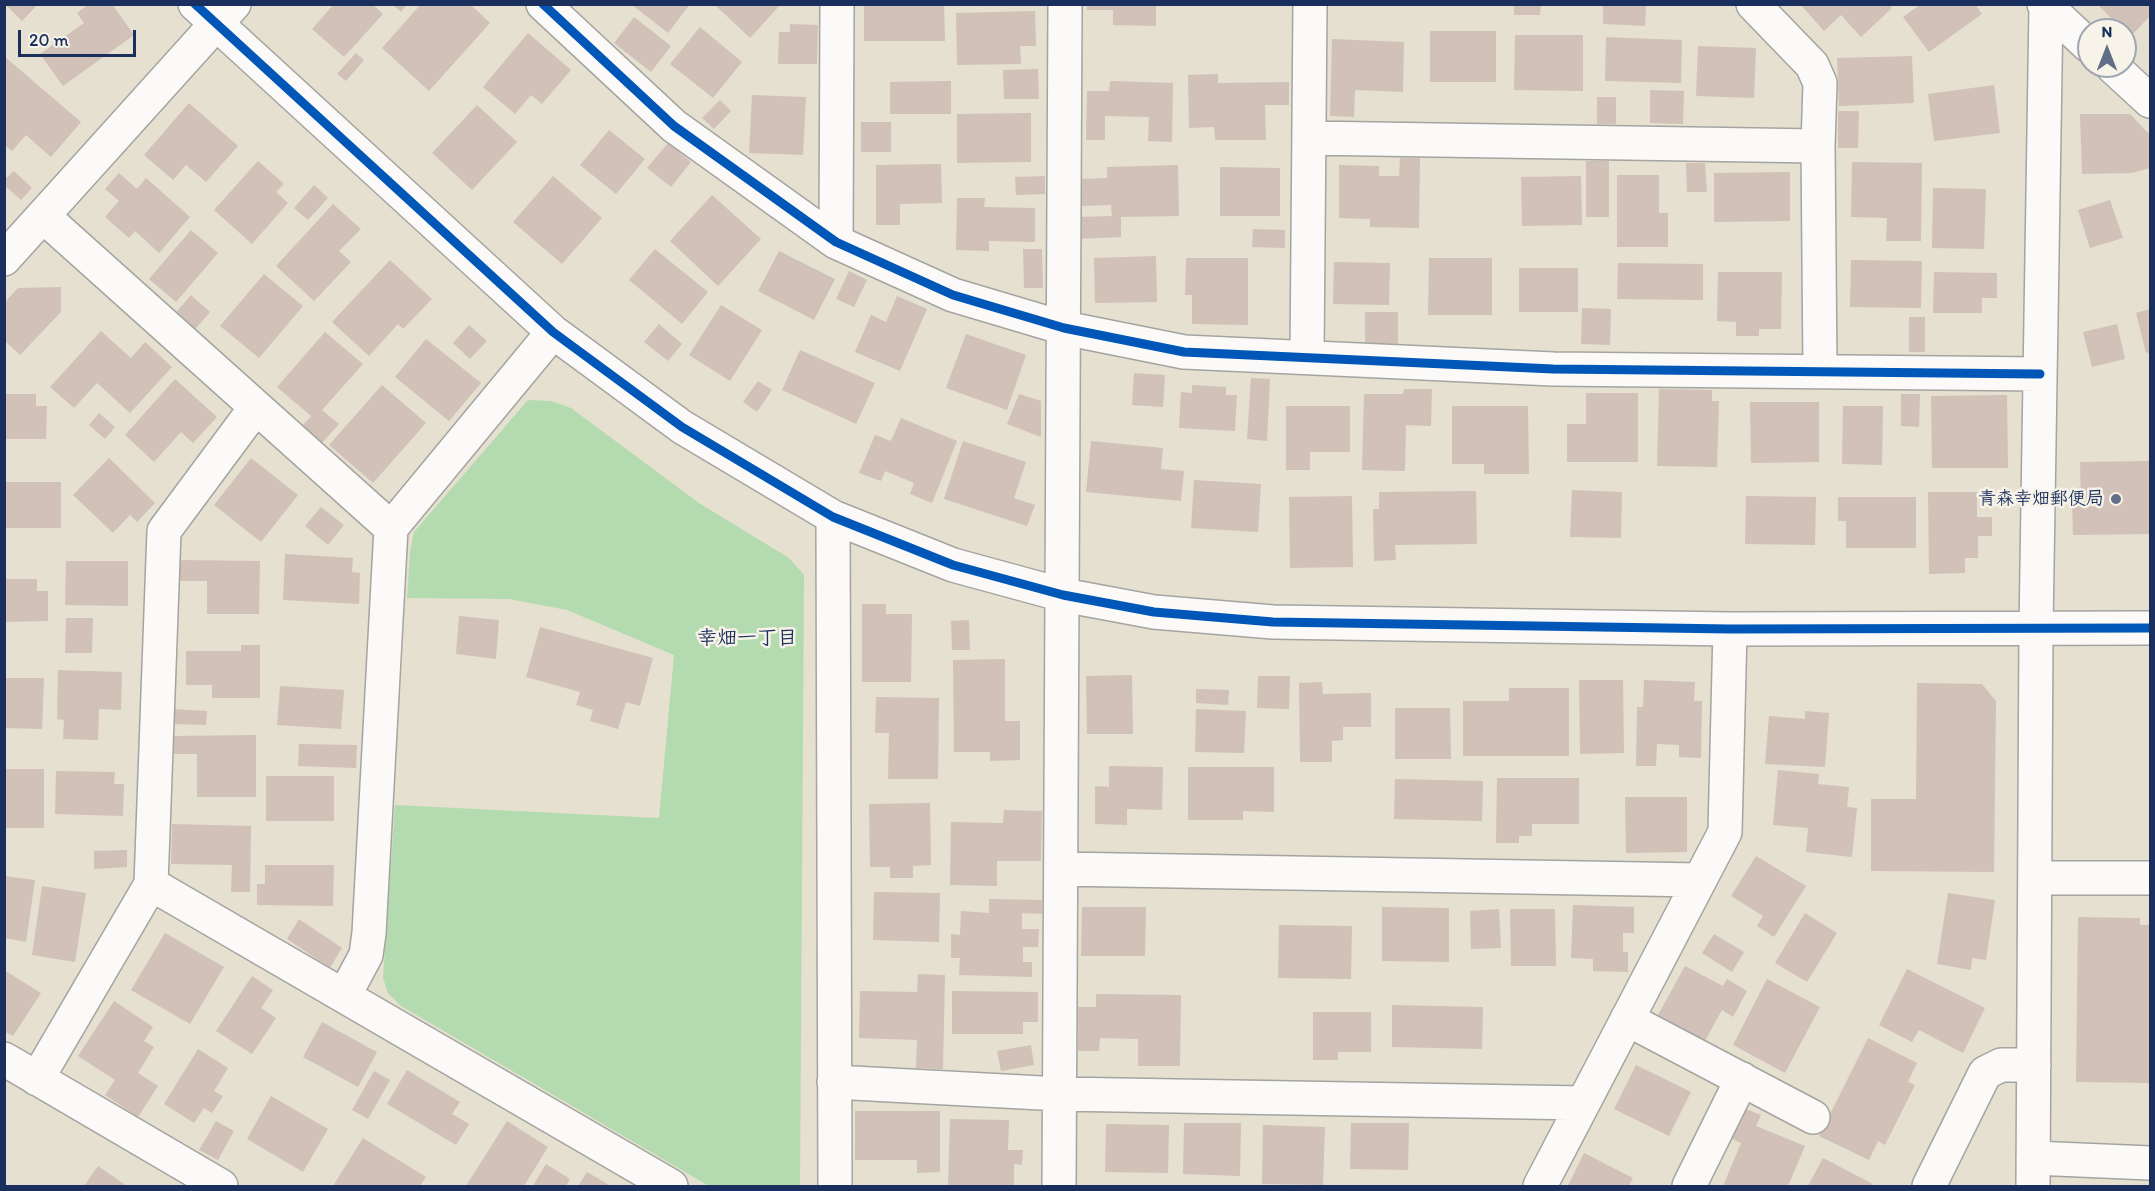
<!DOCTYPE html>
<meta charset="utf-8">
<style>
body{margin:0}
#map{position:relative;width:2155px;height:1191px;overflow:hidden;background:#e5e0cf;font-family:Itim,sans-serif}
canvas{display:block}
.frame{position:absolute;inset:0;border:6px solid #1b2f5e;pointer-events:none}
.north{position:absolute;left:2077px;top:18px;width:60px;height:60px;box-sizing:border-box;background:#f7f3e8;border:2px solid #9fa5b1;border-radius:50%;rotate:0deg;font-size:16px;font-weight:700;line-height:24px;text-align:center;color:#1b2f5e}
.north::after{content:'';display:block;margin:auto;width:21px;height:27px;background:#626d86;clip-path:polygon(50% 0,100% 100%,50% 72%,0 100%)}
.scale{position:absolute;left:18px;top:30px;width:118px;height:27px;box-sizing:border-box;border:3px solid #1b2f5e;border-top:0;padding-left:8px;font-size:18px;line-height:21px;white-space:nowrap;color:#1b2f5e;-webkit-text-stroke:4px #f7f3e8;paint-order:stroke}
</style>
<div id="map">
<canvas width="2155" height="1191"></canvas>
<div class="frame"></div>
<div class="north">N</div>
<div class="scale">20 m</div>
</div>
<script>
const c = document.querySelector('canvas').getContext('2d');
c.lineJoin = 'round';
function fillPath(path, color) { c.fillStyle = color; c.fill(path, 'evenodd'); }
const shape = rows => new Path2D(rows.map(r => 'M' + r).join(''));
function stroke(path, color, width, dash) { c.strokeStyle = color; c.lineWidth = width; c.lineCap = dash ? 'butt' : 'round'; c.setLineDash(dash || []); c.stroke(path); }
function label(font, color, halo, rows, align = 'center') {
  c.font = font + ' Itim,"Klee One",sans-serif'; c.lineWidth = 5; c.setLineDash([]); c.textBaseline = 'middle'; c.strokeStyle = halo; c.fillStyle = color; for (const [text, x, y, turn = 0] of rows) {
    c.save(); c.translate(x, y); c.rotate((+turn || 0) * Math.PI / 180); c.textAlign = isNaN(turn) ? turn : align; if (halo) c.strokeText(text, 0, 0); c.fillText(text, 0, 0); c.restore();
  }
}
fillPath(shape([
 [528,400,551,401,571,408,699,503,789,558,804,575,800,1186,709,1186,401,1006,388,993,383,978,395,805,659,818,674,655,567,610,509,599,407,598,410,552,414,532]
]), '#b4dbaf');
fillPath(shape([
 [5,4,38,4,22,21],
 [89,4,112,4,134,35,63,86,40,54,84,23,77,13],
 [334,4,372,4,383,14,344,57,312,29],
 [392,4,407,4,401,12],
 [421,4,470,4,490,23,429,91,382,48],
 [631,4,690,4,668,33],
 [714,4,781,4,750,38],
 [1087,4,1156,4,1156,26,1113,25,1113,10,1087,10],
 [1514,4,1541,4,1540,15,1514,15],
 [1800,4,1889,4,1892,8,1861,37,1841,15,1824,31],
 [1921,4,1975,4,1982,14,1929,52,1903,17],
 [2102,4,2150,4,2150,16,2130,37,2100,7],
 [864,5,944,5,945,41,864,41],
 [1603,5,1646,5,1645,26,1603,24],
 [1035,11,1036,46,1020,46,1021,64,957,65,956,13],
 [634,17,671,46,651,72,614,43],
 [790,24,818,25,817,64,778,64,779,32,790,32],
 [700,27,742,62,713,98,670,64],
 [1430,31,1496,31,1496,82,1430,82],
 [528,33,571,70,542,104,531,95,515,114,483,87],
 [1515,35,1583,35,1583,91,1514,90],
 [1606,37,1682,40,1681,83,1605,81],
 [1332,39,1404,42,1403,92,1355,90,1354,117,1330,116],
 [1698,46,1756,48,1754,98,1696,96],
 [356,53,364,60,346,81,337,74],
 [4,56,81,122,51,157,26,135,12,151,4,145],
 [1912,56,1914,103,1839,106,1837,58],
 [1038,69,1039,99,1004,99,1003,70],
 [1218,74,1218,83,1289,82,1289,105,1265,105,1266,140,1215,140,1214,127,1189,128,1188,75],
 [951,81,951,114,890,114,890,82],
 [1110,81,1173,83,1172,142,1148,141,1149,117,1105,116,1105,140,1086,140,1087,91,1109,91],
 [1994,85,2000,133,1934,141,1928,94],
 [1650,90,1684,91,1683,124,1650,123],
 [752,95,806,97,803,155,749,153],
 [1597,97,1616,97,1616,124,1597,124],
 [720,100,731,111,714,129,702,118],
 [189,103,238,146,206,182,186,165,173,180,144,155],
 [477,105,517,142,472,190,432,153],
 [1838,111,1859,111,1858,148,1838,148],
 [1031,113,1031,162,957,163,957,114],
 [2080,114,2130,114,2150,135,2150,168,2132,173,2082,174],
 [861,122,891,122,891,152,861,152],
 [609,130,645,159,616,194,580,165],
 [668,143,691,162,671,187,647,168],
 [1400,158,1420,158,1419,228,1370,227,1370,219,1339,218,1339,165,1379,166,1379,176,1399,176],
 [258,161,284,184,276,192,288,203,252,244,214,210],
 [1586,161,1609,161,1609,217,1586,217],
 [1852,162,1922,163,1921,241,1886,241,1887,218,1851,217],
 [1686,163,1705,163,1707,192,1687,192],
 [941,164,942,203,900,204,900,225,876,225,876,165],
 [1178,165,1179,216,1121,217,1121,237,1076,239,1076,217,1112,216,1111,205,1082,206,1081,179,1107,178,1107,167],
 [1220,167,1280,168,1280,216,1220,216],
 [14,171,32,188,21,200,4,185,4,180],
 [1790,172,1790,221,1714,222,1714,173],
 [119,173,137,189,146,178,190,217,159,253,135,231,129,238,105,217,119,201,105,189],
 [1617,175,1659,175,1659,213,1668,213,1668,247,1617,247],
 [553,176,602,218,562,264,513,222],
 [1045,176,1045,194,1016,195,1015,177],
 [1581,176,1582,225,1522,226,1521,177],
 [314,185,328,198,308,220,294,208],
 [1933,188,1986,189,1984,249,1932,248],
 [712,195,761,239,718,286,670,241],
 [957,198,985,198,984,207,1035,208,1035,242,989,241,989,251,956,250],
 [2110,200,2123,238,2090,248,2078,210],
 [333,204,361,229,339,251,351,262,314,301,276,266],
 [1253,229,1285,230,1285,248,1252,247],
 [191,230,218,253,176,302,149,279],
 [655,249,708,292,682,324,629,280],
 [1023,249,1042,249,1043,288,1024,288],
 [779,251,835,279,814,320,758,291],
 [1156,256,1157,302,1095,303,1094,258],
 [1186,258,1248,258,1248,325,1192,324,1192,295,1185,295],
 [1429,258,1492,258,1492,315,1428,315],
 [390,260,432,299,403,329,398,324,369,356,332,322],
 [1851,260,1922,261,1921,308,1850,307],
 [1334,262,1390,263,1389,305,1333,304],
 [1618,263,1703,264,1703,300,1617,299],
 [1519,268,1578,268,1578,312,1519,312],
 [849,271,867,280,854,307,836,299],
 [1718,272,1782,272,1781,329,1759,329,1759,336,1736,336,1736,322,1717,321],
 [1934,272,1997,273,1997,298,1982,298,1982,313,1933,313],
 [264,274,303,306,259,358,220,326],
 [61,287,61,312,20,355,6,342,4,343,4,303,18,288],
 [191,295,210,312,191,334,172,317],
 [897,296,927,309,900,371,855,352,871,315,886,322],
 [721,305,762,330,730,381,689,355],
 [1582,308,1611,309,1610,345,1581,344],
 [2150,309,2150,352,2146,353,2136,313],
 [1365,312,1398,312,1398,344,1365,344],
 [1909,317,1925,317,1925,352,1909,352],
 [659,324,682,344,668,361,644,342],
 [2117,324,2125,359,2092,367,2083,332],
 [469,325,487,341,470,359,453,343],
 [101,331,131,358,145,342,172,367,130,413,97,383,74,408,50,387],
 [325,332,363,364,322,410,339,424,322,443,303,425,311,416,277,387],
 [966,334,1026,355,1007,410,946,388],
 [426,339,481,383,449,421,395,377],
 [800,350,875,383,856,424,782,390],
 [1134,373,1165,375,1163,407,1132,405],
 [1251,378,1270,379,1267,441,1247,439],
 [175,379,217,417,193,443,181,432,154,462,125,435],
 [758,381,772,390,757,412,743,402],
 [382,385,426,423,373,483,329,445],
 [1192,385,1226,387,1226,395,1237,395,1235,431,1179,428,1181,392,1192,393],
 [1404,389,1432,389,1431,426,1406,425,1405,471,1362,470,1364,394,1403,394],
 [1659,389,1712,390,1712,401,1719,401,1717,467,1657,466],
 [1586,393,1638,393,1638,462,1567,462,1567,424,1586,424],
 [4,394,36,394,36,406,47,406,46,439,4,439],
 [1019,394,1041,401,1041,437,1007,424],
 [1901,394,1920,394,1919,427,1901,426],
 [2007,395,2008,468,1932,468,1931,396],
 [1750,402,1819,402,1819,462,1751,463],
 [1286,406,1350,406,1350,452,1310,452,1310,470,1286,470],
 [1452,406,1528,406,1529,474,1484,474,1484,464,1452,464],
 [1843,406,1883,406,1882,465,1842,464],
 [99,413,115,427,105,439,89,425],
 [901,418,957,441,932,503,910,494,914,483,885,471,881,481,859,473,875,435,891,441],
 [963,441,1026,462,1014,498,1035,505,1027,526,944,499],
 [1091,441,1163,448,1161,469,1184,471,1181,501,1086,492],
 [109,458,155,503,137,522,130,515,113,533,73,495],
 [251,458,298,495,261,542,214,505],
 [2150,461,2150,534,2073,535,2072,503,2081,503,2080,462],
 [1194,480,1261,484,1258,532,1191,528],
 [4,482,61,482,61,528,4,528],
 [1572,490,1622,492,1621,538,1570,537],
 [1476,491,1477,544,1395,545,1396,560,1374,561,1373,509,1379,509,1379,492],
 [1928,492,1977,492,1977,517,1992,517,1992,536,1978,536,1978,558,1965,558,1965,573,1929,574],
 [1352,496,1353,567,1290,568,1289,497],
 [1746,496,1816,497,1815,545,1745,544],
 [1838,497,1916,497,1916,548,1846,548,1846,521,1838,521],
 [321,507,344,525,328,545,305,526],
 [285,554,353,558,352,572,360,573,359,604,283,600],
 [179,560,260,561,259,614,207,614,207,581,178,581],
 [66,561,128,561,128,606,65,605],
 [4,579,37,579,37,591,48,591,48,621,4,622],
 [862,604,886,604,886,614,912,614,911,682,862,682],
 [459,616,499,620,496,659,456,654],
 [66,618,93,618,92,653,65,653],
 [969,620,970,650,952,650,951,621],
 [540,627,653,658,640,706,626,702,618,729,590,721,593,710,576,705,580,692,526,677],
 [241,645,260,645,260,698,212,698,212,685,186,685,186,651,241,651],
 [1005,659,1005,721,1020,721,1020,760,990,761,990,752,954,752,953,660],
 [58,670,122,672,121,710,99,709,98,740,63,739,64,720,57,719],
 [1132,675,1133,734,1087,734,1086,676],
 [1258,676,1290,676,1289,709,1257,708],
 [4,678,44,678,42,729,4,728],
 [1579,680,1623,680,1624,753,1580,754],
 [1644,680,1695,682,1694,701,1702,701,1701,758,1679,757,1679,745,1657,744,1656,766,1636,766,1637,707,1643,707],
 [1322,682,1323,694,1371,693,1371,727,1343,727,1343,740,1332,741,1332,762,1300,762,1299,683],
 [1917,683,1982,684,1996,701,1994,872,1871,871,1871,799,1916,799],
 [280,686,344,690,341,729,277,725],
 [1509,688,1569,688,1569,756,1463,756,1463,701,1509,701],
 [1196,689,1229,690,1228,705,1196,703],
 [876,697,939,698,938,779,888,779,889,733,875,733],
 [1395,708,1450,708,1451,759,1395,759],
 [173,709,207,711,206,725,172,724],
 [1196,709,1246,711,1244,753,1195,752],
 [1805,711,1829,713,1825,767,1765,764,1769,716,1805,719],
 [256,735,256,797,197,797,197,754,174,754,174,736],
 [299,744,357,745,356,768,298,766],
 [1109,766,1163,767,1162,810,1127,809,1127,825,1095,824,1095,786,1109,787],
 [1188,767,1274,767,1274,812,1243,811,1243,820,1188,820],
 [4,769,44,769,44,828,4,828],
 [1778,770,1819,774,1818,784,1849,787,1847,807,1857,808,1852,857,1806,852,1808,828,1773,825],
 [56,771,115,772,114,784,124,784,123,816,55,814],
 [266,776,334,776,334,821,266,821],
 [1497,778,1579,778,1579,824,1532,824,1532,836,1519,836,1519,843,1496,843],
 [1395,779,1483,781,1482,821,1394,819],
 [1625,797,1687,797,1687,852,1626,853],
 [930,803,931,865,913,866,913,878,890,878,890,867,870,867,869,804],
 [1004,810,1042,811,1041,861,997,861,997,886,950,885,951,822,1003,823],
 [172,824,251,826,250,892,231,892,232,865,171,864],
 [127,850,127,867,94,869,94,851],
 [1756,856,1806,886,1774,937,1757,926,1763,916,1731,896],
 [265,865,334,865,333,906,257,905,257,884,265,884],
 [4,876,35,880,26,942,4,938],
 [42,886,86,893,75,962,32,955],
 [874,892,940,893,939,942,873,940],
 [1948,893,1995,900,1986,960,1972,958,1971,970,1937,964],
 [989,899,1042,900,1042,914,1022,913,1022,929,1039,929,1038,947,1023,947,1023,962,1032,962,1032,977,959,975,960,958,951,958,951,934,960,935,961,911,989,913],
 [1573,905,1634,907,1634,933,1623,933,1623,952,1628,952,1628,972,1593,971,1593,959,1571,958],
 [1082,907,1146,907,1145,956,1081,956],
 [1382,907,1449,908,1449,962,1382,961],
 [1499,909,1501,948,1471,949,1470,911],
 [1510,909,1555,909,1556,966,1511,966],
 [1805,913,1837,933,1807,982,1775,963],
 [2078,917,2140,918,2140,925,2150,925,2150,1083,2076,1082],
 [299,919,342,948,330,968,287,939],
 [1279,925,1352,926,1351,979,1278,978],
 [165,933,224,967,190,1024,131,990],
 [1714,934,1744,952,1732,972,1702,953],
 [1685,966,1723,986,1727,979,1747,991,1733,1017,1722,1010,1705,1041,1658,1015],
 [1907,969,1985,1008,1963,1053,1919,1030,1912,1042,1879,1025],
 [4,970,41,993,13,1036,4,1031],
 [918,974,945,975,943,1069,916,1068,917,1040,859,1038,860,991,917,992],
 [252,976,273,990,261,1008,276,1018,252,1054,216,1031],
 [1767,979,1820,1007,1785,1073,1733,1045],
 [952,991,1038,992,1038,1022,1023,1022,1023,1034,952,1034],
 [1096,994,1181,995,1180,1066,1138,1066,1138,1039,1100,1038,1099,1051,1078,1051,1078,1007,1096,1007],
 [114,1001,153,1027,144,1041,154,1047,138,1073,158,1086,138,1117,105,1095,115,1080,78,1056],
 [1392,1005,1483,1007,1482,1049,1392,1047],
 [1313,1012,1371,1012,1371,1052,1338,1052,1338,1060,1313,1060],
 [322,1022,377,1052,358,1087,303,1057],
 [1868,1038,1917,1063,1908,1082,1915,1085,1885,1145,1878,1141,1869,1160,1819,1136],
 [1031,1045,1034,1065,1001,1071,997,1051],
 [198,1049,228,1068,214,1091,223,1096,212,1113,204,1108,194,1123,164,1104],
 [1636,1065,1691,1092,1669,1136,1614,1109],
 [407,1070,460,1102,452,1114,469,1124,456,1145,387,1104],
 [374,1071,390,1080,368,1119,352,1110],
 [271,1096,328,1129,303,1172,247,1139],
 [1739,1106,1761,1115,1756,1126,1805,1146,1788,1186,1723,1186,1741,1143,1726,1136],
 [855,1111,940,1111,940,1172,917,1173,917,1160,855,1160],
 [950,1119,1009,1120,1008,1150,1023,1150,1022,1165,1014,1164,1014,1186,948,1186],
 [216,1121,234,1131,218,1160,199,1150],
 [507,1121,548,1147,524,1186,466,1186],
 [1184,1123,1241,1123,1240,1176,1183,1174],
 [1351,1123,1409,1123,1408,1170,1350,1169],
 [1106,1124,1169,1125,1168,1173,1105,1172],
 [1263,1125,1325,1127,1323,1185,1262,1184],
 [363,1138,426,1177,420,1186,333,1186],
 [1584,1153,1633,1178,1629,1186,1568,1186],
 [1823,1158,1873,1184,1872,1186,1808,1186],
 [546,1164,570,1179,566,1186,533,1186],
 [98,1166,127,1186,84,1186],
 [587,1172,611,1186,578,1186]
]), '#d1c1b8');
const minor = shape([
 [195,4,553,332,682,427,833,517,953,565,1063,595,1154,612,1273,622,1730,629,2150,628],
 [543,4,674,126,836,242,953,295,1064,328,1184,352,1553,369,2040,374],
 [1753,4,1812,65,1820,83,1818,146,1820,371],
 [2044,4,2089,46],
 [2112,66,2150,101],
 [1309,138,1818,146],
 [43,216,391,528],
 [836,242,837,4],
 [4,259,234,4],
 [1307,357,1310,4],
 [833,517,835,1186],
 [1061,869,1699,880],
 [2035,878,2150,878],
 [151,884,671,1186],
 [344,996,366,955,369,933,391,528,553,332],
 [1627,1019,1813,1117],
 [4,1059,221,1186],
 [37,1079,151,884,164,531,256,407],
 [834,1082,1060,1094,1583,1103],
 [2033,1158,2150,1163],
 [1059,1186,1065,4],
 [1540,1186,1725,832,1730,629],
 [1689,1186,1742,1079],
 [1929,1186,1985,1073,2001,1065,2034,1065],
 [2033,1186,2036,628,2046,7]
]);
stroke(minor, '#a4a4a0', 36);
stroke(minor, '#fbfaf8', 33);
stroke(shape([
 [195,4,553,332,682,427,833,517,953,565,1063,595,1154,612,1273,622,1730,629,2150,628],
 [543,4,674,126,836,242,953,295,1064,328,1184,352,1553,369,2040,374]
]), '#0057b8', 9);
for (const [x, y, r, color] of [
 [2116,499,6,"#626d86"]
]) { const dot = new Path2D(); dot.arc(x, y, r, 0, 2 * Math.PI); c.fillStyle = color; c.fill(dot); stroke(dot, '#f7f3e8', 2); }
label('bold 18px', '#1b2f5e', '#f7f3e8', [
 ["青森幸畑郵便局",2104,499]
], 'right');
label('bold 20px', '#1b2f5e', '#f7f3e8', [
 ["幸畑一丁目",747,639]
]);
</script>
